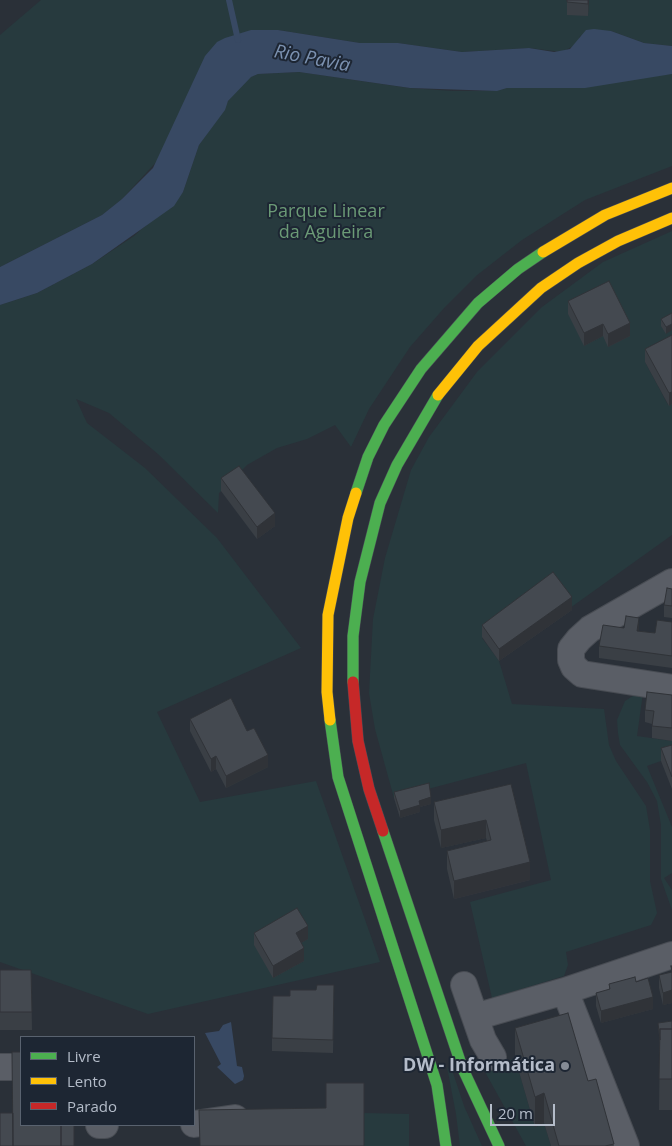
<!DOCTYPE html>
<meta charset="utf-8">
<style>
body{margin:0}
#map{position:relative;width:672px;height:1146px;overflow:hidden;background:#2a3038;font-family:"Open Sans",sans-serif}
canvas{display:block}
.legend{position:absolute;left:20px;top:1036px;width:175px;height:90px;box-sizing:border-box;background:#1d2633;border:1px solid #59626f;margin:0;padding:6px 9px;list-style:none;font-size:15px;color:#b4bcc9}
.legend li{display:flex;align-items:center;gap:10px;height:25px}
.legend b{width:25px;border:1px solid #59626f}
.scale{position:absolute;left:490px;top:1104px;width:65px;height:22px;box-sizing:border-box;border:2px solid #b4bcc9;border-top:0;padding-left:6px;font-size:15px;line-height:18px;white-space:nowrap;color:#b4bcc9;-webkit-text-stroke:4px #1d2633;paint-order:stroke}
</style>
<div id="map">
<canvas width="672" height="1146"></canvas>
<ul class="legend">
<li><b style="height:6px;background:#4caf50"></b>Livre</li>
<li><b style="height:6px;background:#ffc107"></b>Lento</li>
<li><b style="height:6px;background:#c62828"></b>Parado</li>
</ul>
<div class="scale">20 m</div>
</div>
<script>
const c = document.querySelector('canvas').getContext('2d');
c.lineJoin = 'round';
function fillPath(path, color) { c.fillStyle = color; c.fill(path, 'evenodd'); }
const shape = rows => new Path2D(rows.map(r => 'M' + r).join(''));
function stroke(path, color, width, dash) { c.strokeStyle = color; c.lineWidth = width; c.lineCap = dash ? 'butt' : 'round'; c.setLineDash(dash || []); c.stroke(path); }
function label(font, color, halo, rows, align = 'center') {
  c.font = font + ' "Open Sans",sans-serif'; c.lineWidth = 4; c.setLineDash([]); c.textBaseline = 'middle'; c.strokeStyle = halo; c.fillStyle = color; for (const [text, x, y, turn = 0] of rows) {
    c.save(); c.translate(x, y); c.rotate((+turn || 0) * Math.PI / 180); c.textAlign = isNaN(turn) ? turn : align; if (halo) c.strokeText(text, 0, 0); c.fillText(text, 0, 0); c.restore();
  }
}
fillPath(shape([
 [41,0,672,0,672,46,644,43,611,31,580,36,577,44,562,52,529,48,462,52,398,43,360,43,278,30,122,199,102,215,0,267,0,35],
 [299,72,409,88,453,91,497,91,507,88,672,74,672,166,585,200,522,240,476,276,445,307,410,347,369,409,351,447,335,425,307,439,277,448,247,465,219,493,218,513,158,454,109,413,76,399,87,423,145,468,217,538,301,648,157,712,200,802,316,781,380,962,148,1014,0,962,0,305,37,293,92,264,134,236,183,192,199,145,237,88,250,77,258,74],
 [672,231,672,348,645,362,668,405,672,404,672,535,570,608,482,638,499,661,512,704,604,709,609,745,616,761,646,806,650,830,650,881,657,913,651,925,566,952,568,965,564,976,492,998,470,902,551,880,526,763,394,798,375,729,369,693,373,619,385,558,411,470,429,437,477,372,542,307,603,262],
 [643,693,637,736,672,741,672,757,647,766,672,827,672,873,664,878,672,890,672,910,661,879,661,825,657,801,647,782,620,745,618,733,617,720,625,701,636,694],
 [515,1058,535,1127,544,1123,551,1146,526,1146,484,1070],
 [447,1067,453,1073,464,1106,482,1146,460,1146,456,1114],
 [364,1113,409,1114,409,1146,364,1146]
]), '#273a3e');
fillPath(shape([
 [594,29,611,31,644,43,672,46,672,74,585,88,507,88,497,91,410,88,299,72,258,74,251,77,228,101,225,110,199,145,183,192,174,206,92,264,37,293,0,305,0,267,102,215,122,199,153,168,205,56,217,42,225,38,251,30,278,30,360,43,398,43,462,52,529,48,554,52,570,49,586,30],
 [231,1022,237,1066,242,1067,244,1076,243,1080,235,1084,217,1067,221,1064,205,1033,219,1031,223,1025]
]), '#384963');
stroke(shape([
 [229,0,238,40]
]), '#384963', 6);
const street = shape([
 [672,582,590,629,579,639,571,649,571,660,574,667,582,674,672,688],
 [464,985,475,1017],
 [493,1057,483,1040,475,1017,565,991],
 [0,1067,21,1067],
 [194,1124,235,1118],
 [99,1125,105,1125],
 [626,1146,565,991,672,955]
]);
const fast = shape([
 [356,493,368,457,384,425,421,369,478,303,518,269,543,252],
 [353,682,353,636,360,582,380,503,397,465,438,395],
 [330,720,338,777,437,1085,446,1146],
 [383,831,462,1067,499,1146]
]);
const slow = shape([
 [543,252,605,215,672,188],
 [438,395,478,346,541,288,578,263,618,241,672,218],
 [330,720,327,692,328,615,348,518,356,493]
]);
const jam = shape([
 [353,682,358,741,369,789,383,831]
]);
stroke(street, '#484c53', 28);
stroke(fast, '#484c55', 12);
stroke(slow, '#484c55', 12);
stroke(jam, '#484c55', 12);
stroke(street, '#5a5e66', 26);
stroke(fast, '#4caf50', 11);
stroke(slow, '#ffc107', 11);
stroke(jam, '#c62828', 11);
fillPath(shape([
 [567,0,589,0,588,16,567,15],
 [568,301,630,336,608,347,603,336,584,346,568,314],
 [672,313,666,334,661,326,661,319],
 [672,335,672,404,669,406,645,362,645,349],
 [221,478,275,526,257,539,221,491],
 [672,589,672,618,664,617,664,605],
 [572,610,499,661,482,637,482,625],
 [672,622,672,668,599,658,599,646,639,631,655,633],
 [672,695,672,741,652,738,652,724,645,722,645,710],
 [190,719,247,731,268,767,226,788,216,769,211,772,190,731],
 [672,745,672,789,661,761,661,748],
 [511,784,530,880,454,899,447,869,447,851,487,841,486,838,441,848,434,820,434,802],
 [394,792,431,804,420,807,420,812,400,818,394,798],
 [254,933,308,939,301,943,304,961,273,978,254,945],
 [671,966,672,966,672,1003,663,1005,659,988,659,975,671,972],
 [0,970,31,970,32,1030,0,1030],
 [609,984,653,1009,601,1023,596,1006,596,993,609,990],
 [334,998,333,1053,272,1051,272,1038],
 [672,1021,672,1110,659,1110,660,1046,658,1023],
 [515,1028,588,1081,614,1146,551,1146,544,1123,535,1127,515,1058]
]), '#3a3f45');
fillPath(shape([
 [588,0,589,0,588,16],
 [630,323,630,336,608,347,608,334],
 [603,324,603,336,584,346,584,333],
 [672,324,672,330,666,334,666,327],
 [672,392,672,404,669,406,669,393],
 [275,513,275,526,257,539,257,527],
 [572,597,572,610,499,661,499,649],
 [639,618,639,630,637,643,637,631],
 [268,755,268,767,226,788,226,776],
 [216,756,216,769,211,772,211,759],
 [431,797,431,804,420,807,420,812,400,818,400,811,419,801],
 [486,820,486,838,441,848,441,830],
 [530,862,530,880,454,899,454,881],
 [308,926,308,939,296,946,296,933],
 [304,948,304,961,273,978,273,966],
 [672,990,672,1003,663,1005,663,993],
 [653,997,653,1009,601,1023,601,1011],
 [544,1093,544,1123,535,1127,535,1097]
]), '#303338');
const building = shape([
 [567,0,588,0,588,4,567,2,567,0],
 [609,281,630,323,608,334,603,324,584,333,568,301,609,281],
 [672,313,672,324,666,327,661,319,672,313],
 [672,335,672,392,669,393,645,349,672,335],
 [239,466,275,513,257,527,221,478,239,466],
 [553,572,572,597,499,649,482,625,553,572],
 [667,588,672,589,672,606,664,605,667,588],
 [626,616,639,618,637,631,655,633,657,620,672,622,672,656,599,646,603,625,624,628,626,616],
 [647,692,672,695,672,728,652,726,654,711,645,710,647,692],
 [231,698,247,731,254,728,268,755,226,776,216,756,211,759,190,719,231,698],
 [672,745,672,777,661,748,672,745],
 [429,783,431,797,419,801,420,805,400,811,394,792,429,783],
 [511,784,530,862,454,881,447,851,491,840,486,820,441,830,434,802,511,784],
 [297,908,308,926,296,933,304,948,273,966,254,933,297,908],
 [671,966,672,966,672,990,663,993,659,975,672,972,671,966],
 [0,970,31,970,32,1012,0,1012,0,970],
 [635,977,636,982,648,978,653,997,601,1011,596,993,610,989,609,984,635,977],
 [317,985,334,985,333,1040,272,1038,273,996,290,996,290,990,316,990,317,985],
 [568,1013,588,1081,596,1079,614,1144,605,1146,559,1146,544,1093,535,1097,515,1028,568,1013],
 [672,1021,672,1029,660,1029,660,1040,658,1023,672,1021],
 [660,1029,672,1029,672,1079,659,1079,660,1029],
 [12,1052,21,1052,21,1125,61,1125,61,1146,13,1146,12,1052],
 [326,1083,364,1083,364,1146,200,1146,199,1110,326,1108,326,1083],
 [0,1113,13,1113,13,1146,0,1146,0,1113],
 [61,1125,74,1125,74,1146,61,1146,61,1125]
]);
fillPath(building, '#444950');
stroke(building, '#303338', 1);
for (const [x, y, r, color] of [
 [565,1066,5,"#848b96"]
]) { const dot = new Path2D(); dot.arc(x, y, r, 0, 2 * Math.PI); c.fillStyle = color; c.fill(dot); stroke(dot, '#1d2633', 2); }
label('18px', '#6b9a76', '#1d2633', [
 ["Parque Linear",326,212],
 ["da Aguieira",326,233]
]);
label('bold 18px', '#b4bcc9', '#1d2633', [
 ["DW - Informática",555,1066]
], 'right');
label('italic 19px', '#7c92b1', '#1d2633', [
 ["Rio Pavia",312,59,11]
]);
</script>
